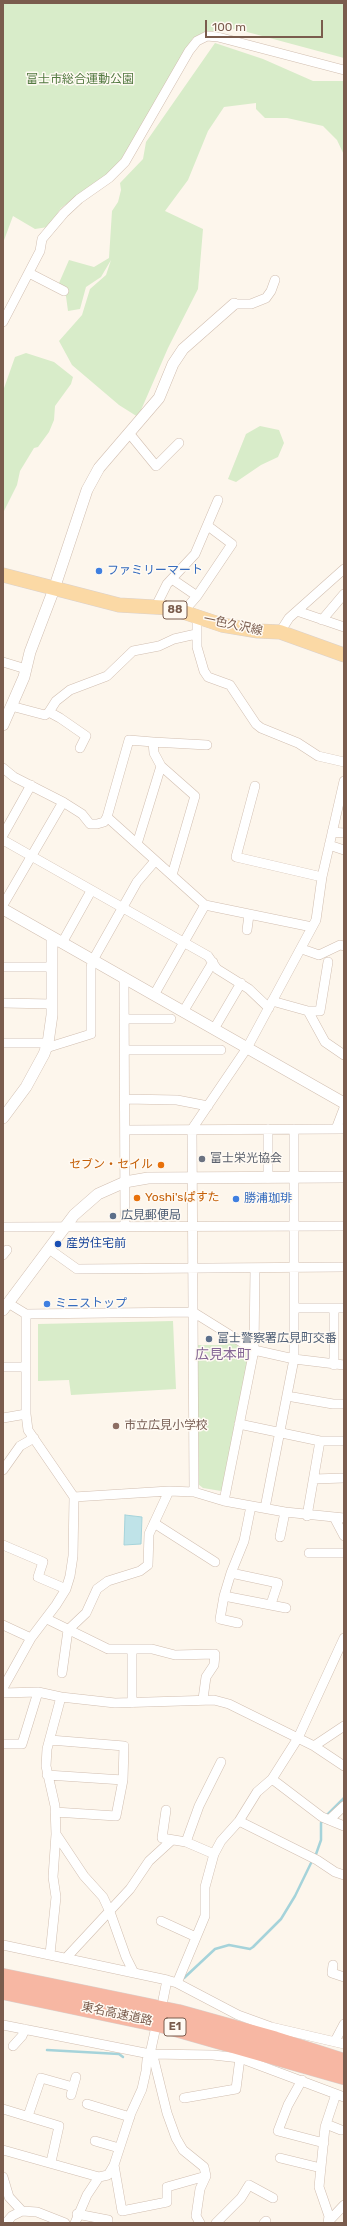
<!DOCTYPE html>
<meta charset="utf-8">
<style>
body{margin:0}
#map{position:relative;width:347px;height:2226px;overflow:hidden;background:#fdf6ec;font-family:Rubik,sans-serif}
canvas{display:block}
.frame{position:absolute;inset:0;border:4px solid #7a5c4d;pointer-events:none}
.scale{position:absolute;left:205px;top:20px;width:118px;height:18px;box-sizing:border-box;border:2px solid #7a5c4d;border-top:0;padding-left:5px;font-size:12px;line-height:14px;white-space:nowrap;color:#7a5c4d;-webkit-text-stroke:3px #fffaf3;paint-order:stroke}
</style>
<div id="map">
<canvas width="347" height="2226"></canvas>
<div class="frame"></div>
<div class="scale">100 m</div>
</div>
<script>
const c = document.querySelector('canvas').getContext('2d');
c.lineJoin = 'round';
function fillPath(path, color) { c.fillStyle = color; c.fill(path, 'evenodd'); }
const shape = rows => new Path2D(rows.map(r => 'M' + r).join(''));
function stroke(path, color, width, dash) { c.strokeStyle = color; c.lineWidth = width; c.lineCap = dash ? 'butt' : 'round'; c.setLineDash(dash || []); c.stroke(path); }
function label(font, color, halo, rows, align = 'center') {
  c.font = font + ' Rubik,"Noto Sans JP",sans-serif'; c.lineWidth = 3; c.setLineDash([]); c.textBaseline = 'middle'; c.strokeStyle = halo; c.fillStyle = color; for (const [text, x, y, turn = 0] of rows) {
    c.save(); c.translate(x, y); c.rotate((+turn || 0) * Math.PI / 180); c.textAlign = isNaN(turn) ? turn : align; if (halo) c.strokeText(text, 0, 0); c.fillText(text, 0, 0); c.restore();
  }
}
fillPath(shape([
 [3,3,344,3,344,58,236,29,205,32,193,38,122,158,110,172,61,208,48,227,35,229,13,216,3,243],
 [215,43,263,59,313,81,344,81,344,155,337,140,323,126,287,118,265,118,256,109,256,103,224,107,208,131,188,180,165,211,203,229,198,289,168,348,138,417,119,405,72,365,59,341,82,315,90,289,106,275,111,260,101,277,86,287,80,309,68,311,65,289,59,283,69,260,94,267,109,258,112,211,118,202,121,190,120,183,143,159,146,142],
 [26,353,54,362,73,377,71,384,55,406,54,420,49,432,38,447,34,448,20,471,17,485,3,513,3,391,15,357],
 [260,426,279,430,284,443,278,457,261,465,236,482,228,479,246,434],
 [173,1321,176,1389,71,1395,69,1380,38,1381,38,1324],
 [226,1337,250,1355,224,1488,221,1491,203,1488,198,1484,198,1345,225,1345]
]), '#d8ecc9');
const water = shape([
 [125,1515,142,1517,141,1544,124,1545,125,1515]
]);
fillPath(water, '#bfe3e8');
stroke(water, '#a5d3da', 1);
stroke(shape([
 [326,1816,344,1798],
 [315,1857,321,1840,321,1823,323,1820],
 [184,1978,215,1949,229,1945,250,1949,253,1947,281,1919,295,1896,312,1861],
 [47,2050,119,2054,123,2057]
]), '#a5d3da', 2.5);
const minor = shape([
 [29,273,64,291],
 [234,304,251,304,266,298,271,291,275,280],
 [3,322,40,251,42,239,64,213,79,199,109,178,125,162,189,51,197,41,207,36,218,37,344,70],
 [129,433,156,466,179,443],
 [172,579,197,596],
 [155,608,167,584,195,554,218,500],
 [297,611,344,627],
 [183,612,197,596,232,544,208,526],
 [197,617,197,647,204,671,208,677,230,685,256,724,261,728,298,743,318,756,344,762],
 [322,620,344,594],
 [280,632,289,618,344,569],
 [3,662,26,669],
 [11,706,45,715,49,712,60,718,86,736,80,748],
 [49,712,56,701,70,690,107,676,133,651,159,646,174,639,196,634],
 [153,742,207,745],
 [3,768,14,777,63,802,82,814,90,824,97,824,104,822,107,817,129,740,153,742,154,753,161,766,195,796,172,875],
 [255,786,236,857,322,877],
 [107,817,205,905,312,927],
 [332,832,344,833],
 [3,835,31,785],
 [3,840,208,956,217,969,249,989,269,1008],
 [137,844,161,766],
 [329,845,344,850],
 [3,905,63,802],
 [247,930,249,915],
 [62,943,91,891],
 [302,949,319,955,340,945,344,946],
 [3,967,52,967],
 [124,979,125,1227],
 [154,995,205,905],
 [272,1001,308,1011,320,1011,328,962],
 [3,1003,52,1004],
 [308,1011,325,1042,344,1055],
 [183,1012,213,962],
 [125,1019,171,1019],
 [214,1029,241,983],
 [3,1043,48,1043],
 [46,1048,91,1034,91,967,93,960,137,882,155,861],
 [125,1050,221,1050],
 [125,1099,177,1100,208,1106],
 [268,1129,268,1178],
 [336,1129,344,1108],
 [125,1130,344,1129],
 [3,1227,344,1226],
 [49,1249,77,1269,344,1267],
 [3,1255,7,1250],
 [8,1303,26,1314,193,1312,254,1350,294,1359,344,1365],
 [295,1308,344,1308],
 [334,1309,334,1365],
 [3,1367,26,1367],
 [287,1396,333,1404,344,1404],
 [3,1418,26,1414],
 [239,1424,320,1441,344,1441],
 [3,1470,20,1446,34,1438],
 [314,1479,344,1478],
 [194,1492,192,1129,247,1048,316,920,322,877,344,781],
 [74,1497,169,1491,194,1492,224,1501,285,1512,344,1518],
 [224,1501,254,1350,255,1268],
 [265,1508,294,1359,294,1129],
 [307,1516,320,1441],
 [335,1519,344,1536],
 [154,1523,215,1562],
 [280,1537,285,1512],
 [3,1545,43,1562,38,1577,66,1589],
 [309,1553,344,1553],
 [231,1573,278,1583,271,1604],
 [224,1596,286,1608],
 [47,1619,108,1649,152,1649,175,1655,215,1654,214,1665,206,1677,203,1699],
 [238,1623,220,1619,224,1596,231,1573,244,1541,251,1506],
 [3,1625,31,1638],
 [132,1649,132,1703],
 [62,1673,68,1630,86,1613,97,1589,108,1581,140,1571,148,1565,149,1534,169,1491],
 [3,1688,31,1638,56,1605,66,1589,70,1576,73,1556,74,1497,28,1430,26,1414,26,1314],
 [3,1693,38,1692,61,1697,115,1703,214,1700,229,1704,314,1746,344,1766],
 [50,1740,124,1746,123,1780,116,1816,55,1812],
 [3,1744,22,1744,38,1692],
 [314,1746,344,1726],
 [47,1775,123,1780],
 [272,1779,322,1817,344,1826],
 [166,1810,162,1838,186,1842,214,1854],
 [329,1820,344,1806],
 [239,1821,317,1860,335,1872,344,1875],
 [56,1834,84,1876,103,1897,110,1912,126,1957,134,1973],
 [186,1842,199,1806,221,1762],
 [161,1921,196,1937],
 [3,1945,167,1980,177,1983,238,2015,271,2027,344,2044],
 [50,1954,56,1897,53,1877,56,1834,55,1806,46,1766,47,1749,61,1697],
 [66,1958,130,1889,149,1861,172,1840],
 [333,1965,332,1973,344,1977],
 [177,1983,205,1916,205,1887,214,1854,221,1841,239,1821,257,1792,272,1779,298,1738,344,1638],
 [163,2000,167,1980],
 [3,2025,150,2054,213,2055,240,2058,344,2097],
 [155,2031,150,2054,154,2060,167,2113,176,2138,183,2150,204,2167,206,2176,200,2189,196,2216,200,2223],
 [335,2041,344,2024],
 [13,2046,22,2036,25,2029],
 [302,2080,288,2105,278,2131,324,2143],
 [71,2095,76,2077],
 [184,2098,236,2089,240,2058],
 [87,2104,130,2117],
 [3,2109,59,2126,51,2162],
 [28,2116,41,2078,73,2087],
 [326,2124,341,2130],
 [95,2141,119,2148],
 [3,2150,99,2177],
 [280,2158,321,2168],
 [114,2165,122,2211,167,2202,167,2187,206,2176],
 [3,2177,9,2197,22,2211,37,2212,65,2223],
 [77,2214,108,2220,108,2223],
 [328,2222,344,2205],
 [6,2223,12,2216,22,2211],
 [75,2223,87,2195,99,2177,108,2175,114,2165,131,2113,142,2089,146,2071,147,2060,150,2054],
 [216,2223,241,2198,249,2185,273,2198],
 [264,2223,266,2221],
 [328,2223,329,2216,319,2187,325,2127,336,2094]
]);
const tertiary = shape([
 [3,725,24,677,30,652,54,589,87,490,99,468,159,398,173,364,183,349,234,304],
 [3,909,344,1103],
 [3,1118,26,1087,44,1054,48,1043,52,1015,52,937],
 [3,1310,74,1215,98,1194,125,1182,148,1178,344,1177]
]);
const primary = shape([
 [3,575,119,605,171,608,222,625,258,631,280,632,344,655]
]);
const motorway = shape([
 [3,1977,178,2013,275,2040,344,2062],
 [3,1991,165,2025,344,2076]
]);
stroke(minor, '#d1beb0', 10);
stroke(tertiary, '#d1beb0', 12);
stroke(primary, '#dad1cd', 15);
stroke(motorway, '#dad1cd', 18);
stroke(minor, '#fff', 9);
stroke(tertiary, '#fff', 11);
stroke(primary, '#fbd9a5', 14);
stroke(motorway, '#f7b7a3', 17);
for (const [x, y, r, color] of [
 [99,571,4,"#3f7fe0"],
 [202,1159,4,"#6b7280"],
 [161,1165,4,"#e8710a"],
 [137,1198,4,"#e8710a"],
 [236,1199,4,"#3f7fe0"],
 [113,1216,4,"#5c6f8a"],
 [58,1244,4,"#1a4fb4"],
 [47,1304,4,"#3f7fe0"],
 [209,1339,4,"#5c6f8a"],
 [116,1426,4,"#8d6e63"]
]) { const dot = new Path2D(); dot.arc(x, y, r, 0, 2 * Math.PI); c.fillStyle = color; c.fill(dot); stroke(dot, '#fffaf3', 1.5); }
for (const [x, y, w] of [
 [175,610,24],
 [175,2027,22]
]) { const box = new Path2D(); box.roundRect(x - w / 2, y - 9, w, 18, 3); c.fillStyle = '#fffaf3'; c.fill(box); stroke(box, '#7a5c4d', 1); }
label('bold 11px', '#7a5c4d', null, [
 ["88",175,610],
 ["E1",175,2027]
]);
label('12px', '#537a41', '#fffaf3', [
 ["富士市総合運動公園",80,80]
]);
label('12px', '#366cbe', '#fffaf3', [
 ["ファミリーマート",107,571],
 ["勝浦珈琲",244,1199],
 ["ミニストップ",55,1304]
], 'left');
label('12px', '#7a5c4d', '#fffaf3', [
 ["一色久沢線",233,625,12],
 ["東名高速道路",117,2014,12]
]);
label('12px', '#5b616d', '#fffaf3', [
 ["富士栄光協会",210,1159]
], 'left');
label('12px', '#c56008', '#fffaf3', [
 ["セブン・セイル",153,1165],
 ["Yoshi'sぱすた",145,1198,"left"]
], 'right');
label('12px', '#4e5e75', '#fffaf3', [
 ["広見郵便局",121,1216],
 ["富士警察署広見町交番",217,1339]
], 'left');
label('12px', '#164399', '#fffaf3', [
 ["産労住宅前",66,1244]
], 'left');
label('12px', '#785e54', '#fffaf3', [
 ["市立広見小学校",124,1426]
], 'left');
label('14px', '#846695', '#fffaf3', [
 ["広見本町",223,1355]
]);
</script>
